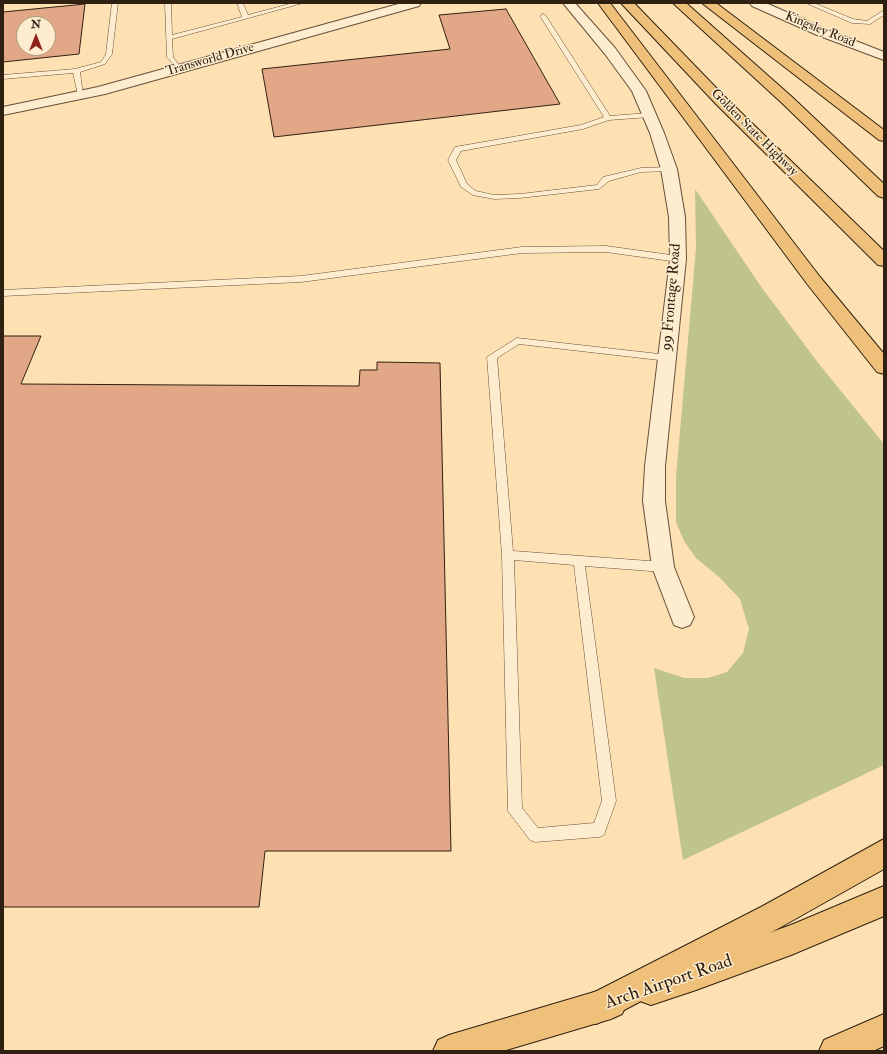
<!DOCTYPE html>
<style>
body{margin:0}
#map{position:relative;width:887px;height:1054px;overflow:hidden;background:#fee1b3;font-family:"IM FELL Double Pica",serif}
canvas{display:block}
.frame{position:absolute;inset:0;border:4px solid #302011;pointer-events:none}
.north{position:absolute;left:16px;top:16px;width:40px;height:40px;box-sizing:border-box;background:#feecce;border:1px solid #ac9a82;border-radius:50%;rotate:0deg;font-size:11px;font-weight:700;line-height:16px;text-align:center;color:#302011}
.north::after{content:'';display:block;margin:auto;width:14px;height:18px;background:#8f2418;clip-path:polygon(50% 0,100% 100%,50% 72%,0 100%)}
</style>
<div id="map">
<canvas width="887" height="1054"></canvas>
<div class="frame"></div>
<div class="north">N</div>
</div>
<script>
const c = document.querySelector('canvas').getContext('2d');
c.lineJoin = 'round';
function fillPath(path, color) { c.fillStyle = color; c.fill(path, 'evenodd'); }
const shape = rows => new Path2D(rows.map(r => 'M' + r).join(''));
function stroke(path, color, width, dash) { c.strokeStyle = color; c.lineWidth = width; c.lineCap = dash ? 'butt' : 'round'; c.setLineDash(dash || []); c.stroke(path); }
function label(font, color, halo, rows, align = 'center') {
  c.font = font + ' "IM FELL Double Pica",serif'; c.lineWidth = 3; c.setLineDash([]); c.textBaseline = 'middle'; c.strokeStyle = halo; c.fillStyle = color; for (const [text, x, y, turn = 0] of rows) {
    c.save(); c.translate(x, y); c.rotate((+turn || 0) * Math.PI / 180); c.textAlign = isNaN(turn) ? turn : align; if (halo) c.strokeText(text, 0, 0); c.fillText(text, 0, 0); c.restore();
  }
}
fillPath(shape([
 [695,189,762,288,819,364,884,444,884,765,683,860,654,668,684,678,708,678,727,672,743,653,749,629,740,599,719,577,696,558,684,541,676,522,676,477,696,248]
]), '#bfc38c');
const building = shape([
 [85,4,79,54,3,62,3,12,85,4],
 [24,24,48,24,48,48,24,48,24,24],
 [506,9,560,104,274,137,262,69,450,49,439,15,506,9],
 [3,336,41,336,21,384,359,386,360,370,377,370,377,362,440,363,451,851,265,851,259,907,3,907,3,336]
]);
fillPath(building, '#e1a787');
stroke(building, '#302011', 1);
const service = shape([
 [112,3,118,3,112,54,105,64,80,72,83,96,78,95,73,73,3,79,3,75,75,69,101,62,106,54,112,3],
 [165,3,171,3,172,35,242,17,237,3,243,3,248,15,293,3,303,3,172,39,173,57,182,69,179,71,167,57,165,3],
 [806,3,814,3,853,19,867,21,884,10,884,15,870,24,852,23,806,3],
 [543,14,546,16,610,116,649,113,653,115,649,117,609,120,583,129,461,151,456,160,467,184,476,191,494,195,520,194,597,185,603,177,641,168,669,167,672,167,672,171,641,172,609,181,599,189,520,198,494,199,473,195,461,187,448,160,455,147,581,125,604,117,540,16,543,14],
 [606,246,678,256,682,259,678,262,606,252,522,253,301,282,3,296,3,290,301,276,522,247,606,246],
 [517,338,668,355,673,358,668,361,519,344,497,358,513,551,663,562,667,563,669,567,667,571,663,572,585,566,616,801,604,835,599,837,535,842,530,840,508,811,502,555,487,357,517,338],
 [514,560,574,565,602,801,594,823,538,828,522,808,514,560]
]);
const minor = shape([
 [563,3,575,3,615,48,646,91,664,133,677,169,685,217,686,259,665,466,665,501,674,567,694,617,690,625,682,628,674,625,652,567,643,501,645,466,670,259,669,217,661,169,650,133,632,91,605,54,563,3]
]);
const tertiary = shape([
 [402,3,421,3,419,6,105,94,3,115,3,107,98,87,402,3],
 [750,3,766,3,825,29,884,52,884,60,817,35,752,6,750,3]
]);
const primary = shape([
 [884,886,884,916,791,955,696,990,651,1005,640,1001,636,990,640,979,791,925,884,886],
 [611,987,622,992,627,1003,622,1014,611,1019,503,1051,433,1051,438,1040,449,1035,611,987],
 [884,1014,884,1046,873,1051,819,1051,824,1040,884,1014]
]);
const motorway = shape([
 [598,3,610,3,820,277,884,354,884,374,877,372,808,285,598,3],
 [621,3,634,3,726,98,884,251,884,266,878,265,716,104,621,3],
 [673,3,686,3,792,97,884,184,884,198,878,196,782,103,673,3],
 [702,3,716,3,884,130,884,141,879,140,702,3],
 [884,839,884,869,781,927,607,1019,596,1024,585,1019,580,1008,585,997,761,907,884,839]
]);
stroke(service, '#64503a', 1);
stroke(minor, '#64503a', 2);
stroke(tertiary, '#64503a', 2);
stroke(primary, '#302011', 2);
stroke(motorway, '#302011', 2);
fillPath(service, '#feecce');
fillPath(minor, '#feecce');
fillPath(tertiary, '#feecce');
fillPath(primary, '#efc07a');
fillPath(motorway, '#efc07a');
label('13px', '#302011', '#feecce', [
 ["Kingsley Road",820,30,22],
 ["Transworld Drive",210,60,-16],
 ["Golden State Highway",754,133,45]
]);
label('15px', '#302011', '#feecce', [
 ["99 Frontage Road",672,297,-85]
]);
label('18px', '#302011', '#feecce', [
 ["Arch Airport Road",669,983,-19]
]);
</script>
